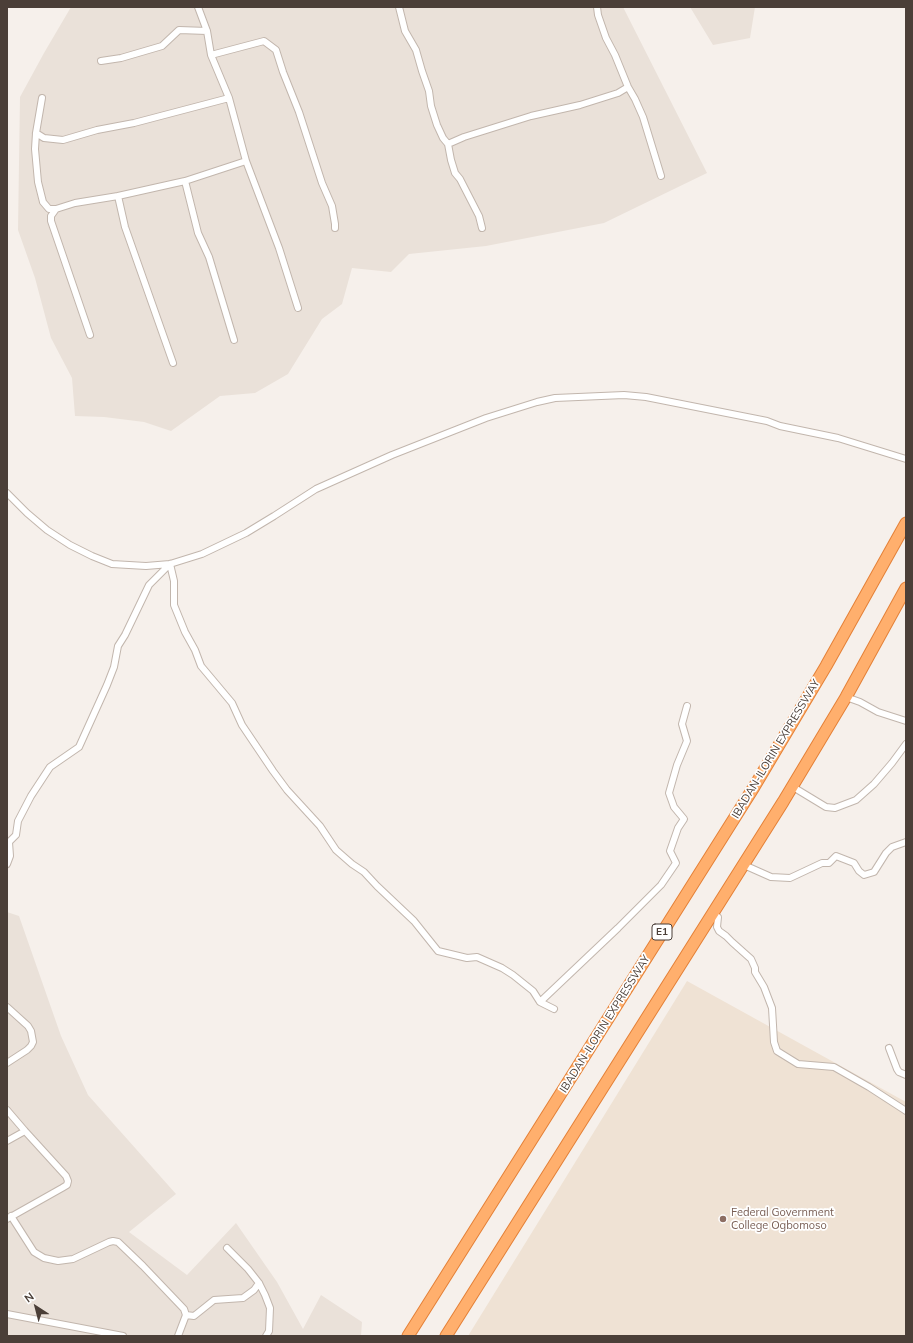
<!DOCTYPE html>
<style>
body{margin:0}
#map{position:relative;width:913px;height:1343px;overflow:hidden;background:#f6f0eb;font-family:Mulish,sans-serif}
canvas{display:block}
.frame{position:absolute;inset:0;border:8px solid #4b3f38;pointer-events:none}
.north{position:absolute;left:16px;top:1287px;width:40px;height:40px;-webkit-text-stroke:3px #fff;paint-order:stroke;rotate:324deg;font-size:11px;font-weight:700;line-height:16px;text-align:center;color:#4b3f38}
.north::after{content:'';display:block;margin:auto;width:14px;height:18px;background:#4b3f38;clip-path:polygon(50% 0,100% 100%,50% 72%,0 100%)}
</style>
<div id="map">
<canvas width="913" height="1343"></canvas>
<div class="frame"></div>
<div class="north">N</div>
</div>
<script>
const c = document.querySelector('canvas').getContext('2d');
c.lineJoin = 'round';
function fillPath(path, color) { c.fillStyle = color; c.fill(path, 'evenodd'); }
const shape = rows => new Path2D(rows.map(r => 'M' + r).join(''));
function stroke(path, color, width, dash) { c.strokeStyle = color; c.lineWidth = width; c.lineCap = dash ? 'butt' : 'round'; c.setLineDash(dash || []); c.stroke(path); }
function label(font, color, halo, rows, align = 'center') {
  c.font = font + ' Mulish,sans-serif'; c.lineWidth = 3.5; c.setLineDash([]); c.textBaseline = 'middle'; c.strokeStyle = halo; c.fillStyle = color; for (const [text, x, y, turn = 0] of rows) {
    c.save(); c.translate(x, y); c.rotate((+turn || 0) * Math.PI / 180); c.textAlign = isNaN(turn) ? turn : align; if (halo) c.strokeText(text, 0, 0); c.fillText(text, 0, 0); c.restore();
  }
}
fillPath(shape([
 [71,7,623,7,707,173,604,223,486,246,409,254,391,272,352,268,342,304,322,319,288,374,255,393,220,396,171,431,144,422,104,417,75,416,72,378,51,338,35,278,18,230,20,97,44,53],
 [690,7,755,7,750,38,713,45],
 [7,912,19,916,61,1036,88,1095,176,1194,129,1232,187,1275,236,1223,277,1282,303,1329,321,1295,362,1322,361,1336,7,1336]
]), '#eae1d9');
fillPath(shape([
 [687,981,906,1102,906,1336,468,1336]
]), '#efe2d4');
const street = shape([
 [198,7,207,31,211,55,229,98,246,161,279,248,298,308],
 [399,7,405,31,416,50,422,71,429,91,431,106,437,125,443,138,448,144,451,160,455,173,460,179,479,216,482,228],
 [597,7,598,15,606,38,615,55,628,87,635,99,643,117,661,176],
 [211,55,264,41,276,50,283,72,299,112,322,183,332,206,335,224,335,228],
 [101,61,121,58,162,46,179,30,207,31],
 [42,98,36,133,35,149,38,182,43,202,49,209,56,209],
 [36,133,44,138,63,140,97,130,134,123,229,98],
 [448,144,464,137,531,116,580,105,618,93,628,87],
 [185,181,198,233,209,257,234,340],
 [118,196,125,227,173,363],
 [90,335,51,221,51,216,56,209,75,203,118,196,185,181,246,161],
 [7,493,27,513,47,530,70,545,92,556,112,564,146,566,170,564,202,554,246,533,274,516,316,489,392,455,486,418,537,402,555,398,624,395,646,397,767,421,780,426,838,438,906,459],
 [170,564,174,581,174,605,185,632,195,650,201,666,232,703,242,725,273,771,287,790,320,826,336,850,352,864,364,872,377,886,414,921,438,951,467,958,477,957,502,968,513,975,533,991,540,1002,554,1009],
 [846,697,860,702,878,712,906,721],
 [793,787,826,807,835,808,856,800,874,784,892,763,906,744],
 [7,864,10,856,9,842,16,835,18,821,31,796,50,767,79,747,107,685,114,667,118,646,125,635,149,585,170,564],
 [744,865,771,877,790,878,822,863,829,863,836,856,854,863,859,871,864,875,874,872,886,853,892,847,906,842],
 [713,913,718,917,717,927,719,931,726,936,732,942,751,959,755,968,755,972,764,987,772,1008,774,1042,777,1051,798,1064,834,1067,869,1087,906,1111],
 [540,1002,618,928,661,885,676,863,670,851,678,828,684,819,674,807,669,793,677,765,687,741,682,724,687,706],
 [7,1007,28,1026,31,1031,33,1042,31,1046,27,1050,7,1063],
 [889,1048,897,1069,899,1072,906,1075],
 [7,1110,25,1131,66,1176,68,1181,67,1185,62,1188,7,1219],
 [7,1141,25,1131],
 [11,1216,34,1252,44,1258,58,1261,73,1259,109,1242,113,1241,118,1242,143,1266,184,1309,186,1315,178,1336],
 [227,1248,248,1269,259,1283,265,1295,270,1308,269,1331,266,1336],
 [7,1314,123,1336],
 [186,1315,194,1316,214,1300,243,1298,254,1290,259,1283]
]);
const highway = shape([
 [408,1336,754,787,826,666,906,523],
 [446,1336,783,802,846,697,906,588]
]);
stroke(street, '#c2b6ad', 8);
stroke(highway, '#e48037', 13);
stroke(street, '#fff', 6);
stroke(highway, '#ffaf6d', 11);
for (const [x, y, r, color] of [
 [723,1219,4,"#8d6e63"]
]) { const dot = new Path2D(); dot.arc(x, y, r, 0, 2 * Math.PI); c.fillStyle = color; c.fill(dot); stroke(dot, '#fff', 1.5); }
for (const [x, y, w] of [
 [662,932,20]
]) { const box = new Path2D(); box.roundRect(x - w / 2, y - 8, w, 16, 3); c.fillStyle = '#fff'; c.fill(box); stroke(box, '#4b3f38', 1); }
label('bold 10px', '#4b3f38', null, [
 ["E1",662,932]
]);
label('11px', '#4b3f38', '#fff', [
 ["IBADAN-ILORIN EXPRESSWAY",776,749,-59],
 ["IBADAN-ILORIN EXPRESSWAY",605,1024,-58]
]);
label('11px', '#785e54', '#fff', [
 ["Federal Government",731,1213],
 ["College Ogbomoso",731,1226]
], 'left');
</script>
